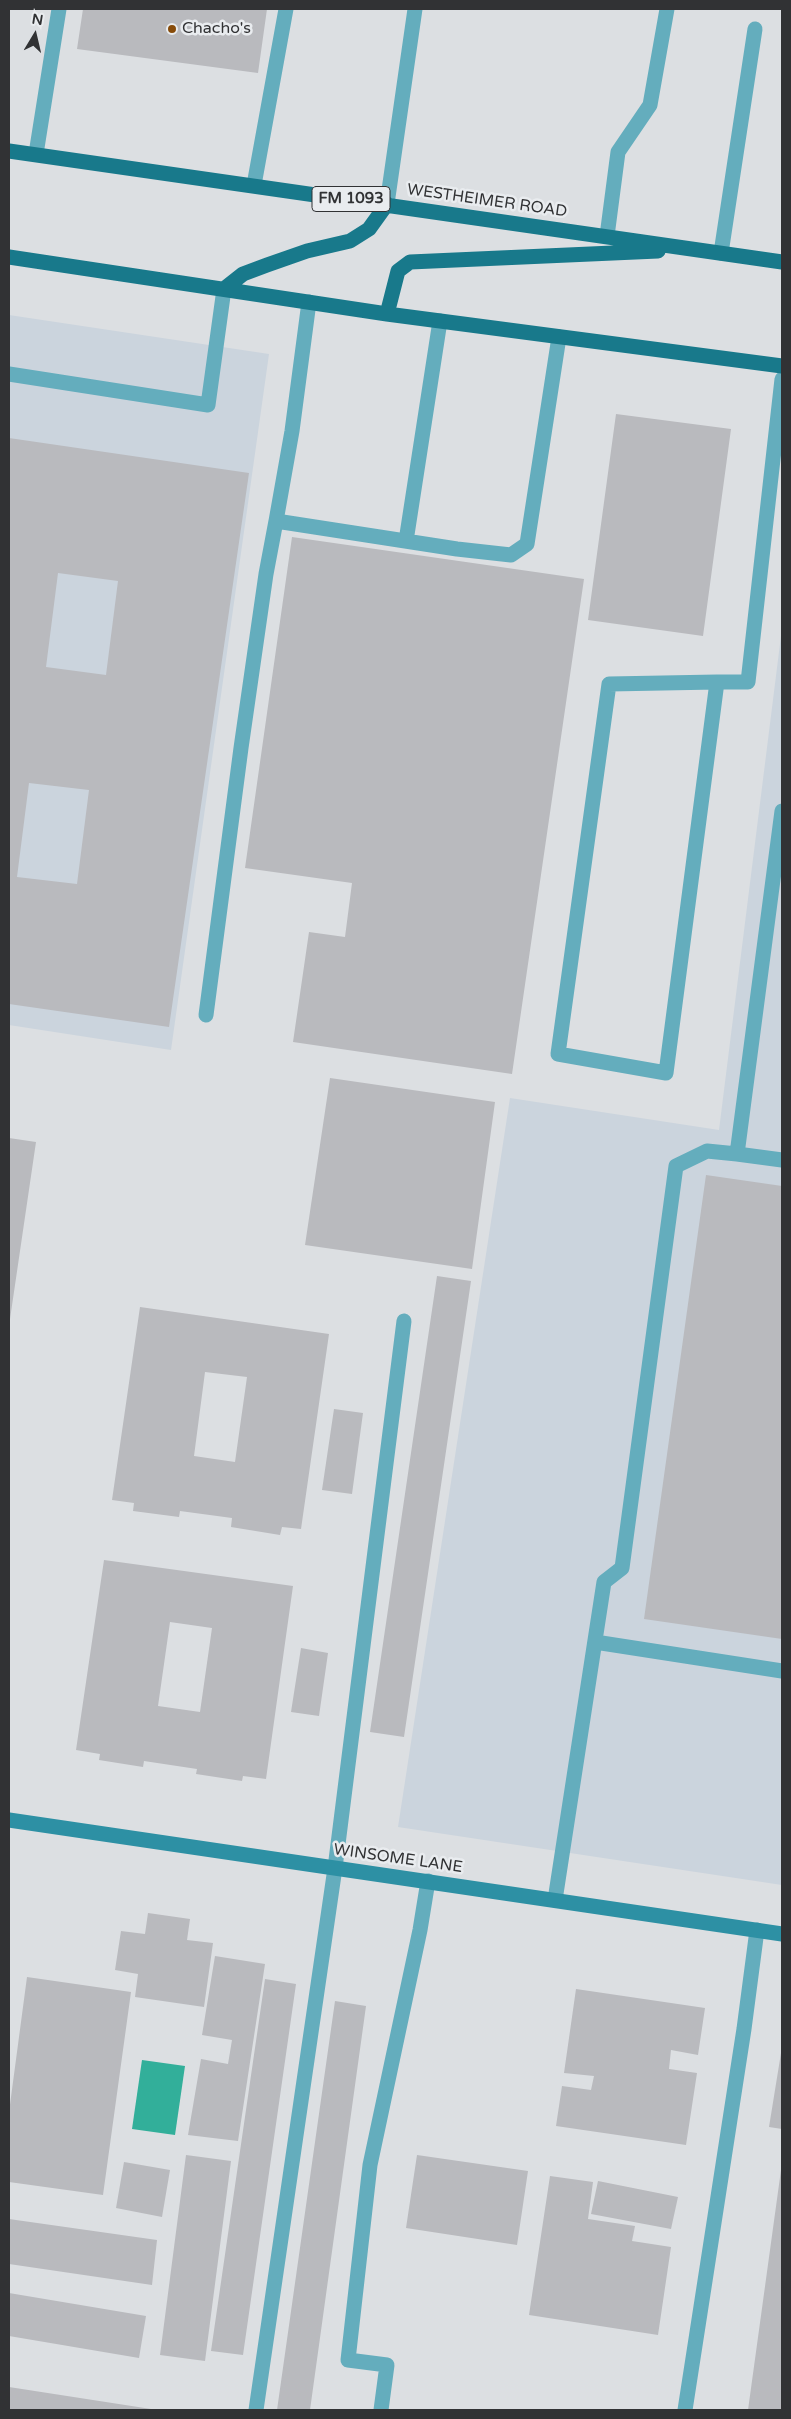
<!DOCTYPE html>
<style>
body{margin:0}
#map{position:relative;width:791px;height:2419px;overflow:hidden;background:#dcdfe2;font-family:"Varela Round",sans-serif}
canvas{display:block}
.frame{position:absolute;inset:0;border:10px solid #313234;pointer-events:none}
.north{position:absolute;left:10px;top:10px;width:50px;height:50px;-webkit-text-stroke:4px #e9ecef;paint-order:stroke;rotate:9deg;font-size:14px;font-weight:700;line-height:20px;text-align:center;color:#313234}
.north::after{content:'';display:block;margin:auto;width:18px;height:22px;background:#313234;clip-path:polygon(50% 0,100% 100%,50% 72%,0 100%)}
</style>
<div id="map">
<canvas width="791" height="2419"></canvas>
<div class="frame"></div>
<div class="north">N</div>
</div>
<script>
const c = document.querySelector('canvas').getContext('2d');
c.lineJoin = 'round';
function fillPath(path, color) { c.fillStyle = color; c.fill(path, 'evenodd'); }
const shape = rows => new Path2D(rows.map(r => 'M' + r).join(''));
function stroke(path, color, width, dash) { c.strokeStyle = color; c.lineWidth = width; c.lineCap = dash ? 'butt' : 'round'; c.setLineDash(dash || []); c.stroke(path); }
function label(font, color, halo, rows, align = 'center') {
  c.font = font + ' "Varela Round",sans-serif'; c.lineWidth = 5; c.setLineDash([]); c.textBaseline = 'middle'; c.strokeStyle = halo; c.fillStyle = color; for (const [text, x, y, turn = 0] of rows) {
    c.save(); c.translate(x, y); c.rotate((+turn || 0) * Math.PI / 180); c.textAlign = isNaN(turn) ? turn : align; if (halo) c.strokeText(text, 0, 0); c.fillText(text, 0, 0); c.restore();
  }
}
fillPath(shape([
 [9,315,269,354,171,1050,9,1025],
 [782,628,782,1885,398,1827,510,1098,719,1130]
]), '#cbd4dd');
fillPath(shape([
 [142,2060,185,2066,175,2135,132,2129]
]), '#32af9a');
fillPath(shape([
 [83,9,267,9,258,73,77,49],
 [616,414,731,429,703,636,588,620],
 [9,438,249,473,169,1027,9,1004],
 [58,573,118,581,106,675,46,667],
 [29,783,89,790,77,884,17,877],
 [292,537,584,579,512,1074,293,1042,309,932,345,937,352,883,245,868],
 [330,1078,495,1102,472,1269,305,1245],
 [9,1138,36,1142,10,1319,9,1319],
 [706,1175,782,1186,782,1639,644,1619],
 [437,1276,471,1281,404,1737,370,1732],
 [140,1307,329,1334,301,1529,282,1527,280,1535,231,1527,232,1518,180,1511,179,1517,133,1511,134,1503,112,1500],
 [205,1372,247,1377,235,1462,194,1456],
 [334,1409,363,1413,352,1494,322,1490],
 [104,1560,293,1586,266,1779,243,1776,242,1781,196,1774,197,1769,144,1761,143,1767,99,1760,100,1754,76,1750],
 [170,1622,212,1628,200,1712,158,1706],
 [301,1648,328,1653,319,1716,291,1712],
 [148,1913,190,1919,187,1940,213,1943,204,2007,135,1997,138,1974,115,1970,121,1931,145,1934],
 [215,1956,265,1964,238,2141,188,2135,201,2059,228,2064,232,2040,202,2035],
 [27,1977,131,1992,103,2195,9,2182,9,2112],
 [265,1979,296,1984,243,2355,211,2351],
 [576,1989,705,2008,698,2055,671,2050,669,2069,697,2073,686,2145,556,2126,562,2086,591,2090,594,2076,564,2073],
 [335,2001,366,2006,310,2410,277,2410],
 [781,2053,782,2053,782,2129,769,2127],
 [186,2155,231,2161,205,2361,160,2355],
 [417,2155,528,2171,517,2245,406,2228],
 [124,2162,170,2170,162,2217,116,2208],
 [781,2170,782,2410,748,2410],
 [550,2176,593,2182,588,2219,635,2226,632,2241,671,2247,658,2335,529,2315],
 [598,2181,678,2197,671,2229,591,2214],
 [9,2219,157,2240,152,2285,9,2264],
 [9,2293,146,2316,139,2358,9,2336],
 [9,2387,151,2409,151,2410,9,2410]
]), '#b9babe');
stroke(shape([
 [36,154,59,9],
 [254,185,286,9],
 [607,236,618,152,650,105,667,9],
 [721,253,755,29],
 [309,302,292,431,276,521,457,549,511,555,527,544,559,337],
 [9,374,208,405,224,289],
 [406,541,440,321],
 [717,682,666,1073,558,1054,609,684,717,682,748,682,782,379],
 [206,1015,241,748,266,574,276,521],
 [737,1154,782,1160],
 [595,1642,782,1671],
 [555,1900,604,1582,622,1568,676,1166,707,1151,737,1154,782,811],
 [256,2410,335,1868,404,1321],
 [381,2410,387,2365,348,2360,370,2165,420,1930,428,1881],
 [685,2410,744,2029,757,1930]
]), '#64adbd', 15);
stroke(shape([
 [387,204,415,9]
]), '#64adbd', 15);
stroke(shape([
 [9,1820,782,1934]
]), '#2d90a4', 15);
stroke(shape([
 [9,151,782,262],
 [9,257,387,314,782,366],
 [224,289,243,274,267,265,307,251,350,241,369,229,387,204],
 [387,314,398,271,410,262,658,251]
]), '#18798b', 15);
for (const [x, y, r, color] of [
 [172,29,5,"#874b09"]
]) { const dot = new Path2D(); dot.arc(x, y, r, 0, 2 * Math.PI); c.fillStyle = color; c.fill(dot); stroke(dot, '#e9ecef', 2); }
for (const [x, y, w] of [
 [351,199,78]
]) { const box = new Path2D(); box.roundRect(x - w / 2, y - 12.5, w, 25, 4); c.fillStyle = '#e9ecef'; c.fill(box); stroke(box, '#313234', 1); }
label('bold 15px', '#313234', null, [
 ["FM 1093",351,199]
]);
label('16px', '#313234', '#e9ecef', [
 ["Chacho's",182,29]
], 'left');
label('16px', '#313234', '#e9ecef', [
 ["WESTHEIMER ROAD",487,201,8],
 ["WINSOME LANE",398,1859,8]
]);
</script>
